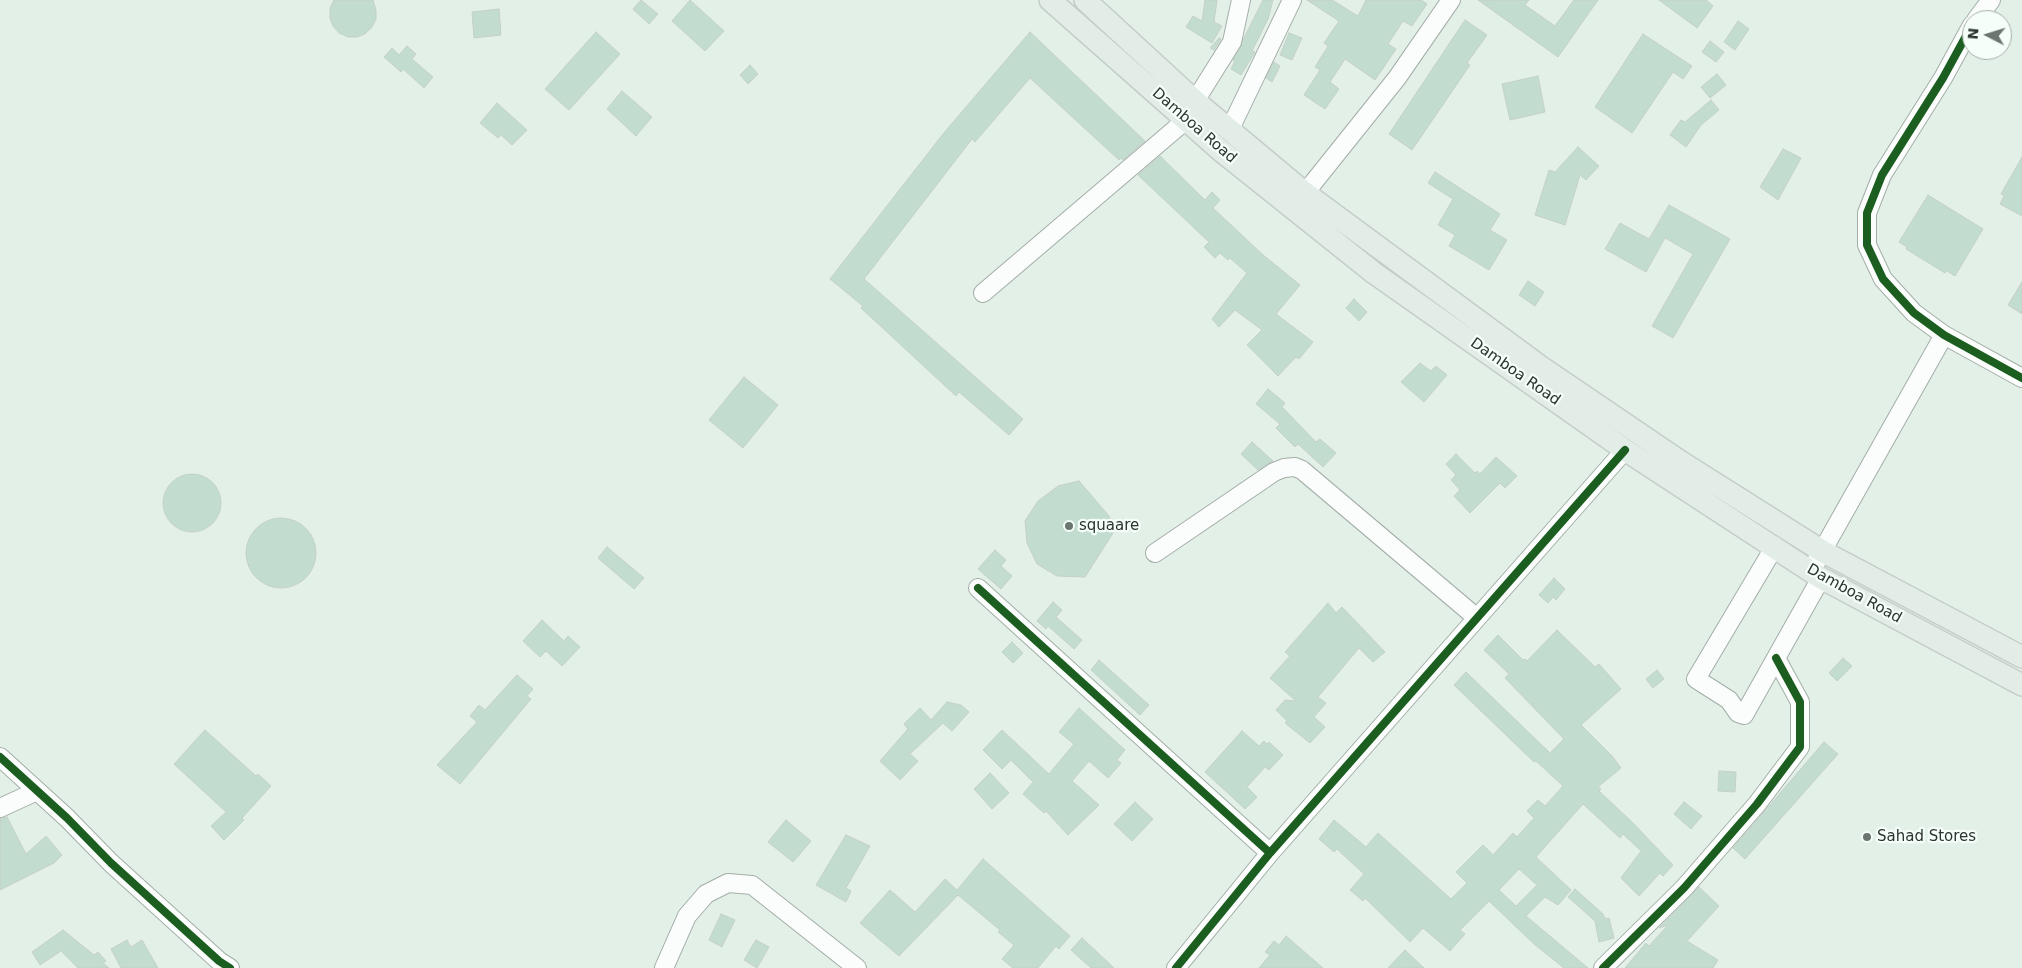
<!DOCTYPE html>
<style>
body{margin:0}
#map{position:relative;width:2022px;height:968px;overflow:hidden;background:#e3f0e8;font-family:"DejaVu Sans",sans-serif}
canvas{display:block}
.north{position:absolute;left:1962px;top:10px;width:50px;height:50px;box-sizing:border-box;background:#f5fef9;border:1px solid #a4ada8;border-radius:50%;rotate:275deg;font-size:14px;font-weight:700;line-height:20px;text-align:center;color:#2b342f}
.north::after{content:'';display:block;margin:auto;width:18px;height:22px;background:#6b7670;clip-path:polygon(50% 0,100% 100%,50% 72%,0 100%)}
</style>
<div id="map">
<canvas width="2022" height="968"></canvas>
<div class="north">N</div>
</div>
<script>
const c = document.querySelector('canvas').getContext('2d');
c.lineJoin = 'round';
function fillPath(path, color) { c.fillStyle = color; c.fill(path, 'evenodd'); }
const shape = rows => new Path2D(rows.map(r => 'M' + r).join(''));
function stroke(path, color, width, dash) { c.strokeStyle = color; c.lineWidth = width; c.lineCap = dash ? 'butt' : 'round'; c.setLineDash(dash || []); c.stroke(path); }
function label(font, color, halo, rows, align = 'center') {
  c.font = font + ' "DejaVu Sans",sans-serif'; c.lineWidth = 4.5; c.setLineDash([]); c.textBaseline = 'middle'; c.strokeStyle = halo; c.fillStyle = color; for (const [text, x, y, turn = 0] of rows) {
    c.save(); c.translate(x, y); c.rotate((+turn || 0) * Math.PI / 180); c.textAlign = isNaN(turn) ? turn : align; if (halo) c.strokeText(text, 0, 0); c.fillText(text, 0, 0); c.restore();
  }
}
const building = shape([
 [334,0,373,0,376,10,376,19,372,27,365,34,357,37,348,37,339,33,333,26,330,18,330,8,334,0],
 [641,0,658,14,649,24,633,9,641,0],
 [690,0,724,31,705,51,672,21,690,0],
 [1205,0,1217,0,1214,22,1222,26,1212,43,1186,27,1193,16,1202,21,1205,0],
 [1263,0,1273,0,1268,19,1252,51,1255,52,1241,75,1231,69,1235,61,1233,60,1263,0],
 [1307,0,1332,0,1358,16,1366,0,1421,0,1427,4,1412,26,1403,21,1388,44,1396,49,1375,80,1345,59,1330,82,1339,89,1325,109,1304,95,1320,70,1315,67,1328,46,1324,43,1339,21,1307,0],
 [1478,0,1529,0,1525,5,1555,26,1574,0,1598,0,1558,57,1478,0],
 [1659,0,1706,0,1713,6,1697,28,1659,0],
 [499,9,501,35,474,38,472,12,499,9],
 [1465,20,1487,35,1467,63,1470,65,1457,84,1412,150,1389,134,1465,20],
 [1738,21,1749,29,1735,50,1724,42,1738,21],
 [596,32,620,54,569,110,545,89,596,32],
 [1030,32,1145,141,1123,160,1121,158,1119,160,1030,78,975,142,972,139,864,279,1023,419,1009,435,959,392,956,396,861,308,863,306,830,279,943,134,1030,32],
 [1289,33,1302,38,1292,60,1280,55,1289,33],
 [1643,34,1692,66,1683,79,1673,72,1632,133,1595,107,1643,34],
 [1219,38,1221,39,1214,50,1210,48,1219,38],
 [1710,41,1724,52,1716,62,1702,52,1710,41],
 [407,46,416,54,412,59,433,77,424,88,403,69,401,72,384,57,392,48,399,55,407,46],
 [1274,62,1280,66,1272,82,1266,78,1274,62],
 [750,65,758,74,748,84,740,75,750,65],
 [1717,74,1726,85,1710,98,1701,87,1717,74],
 [1538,76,1545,112,1510,120,1502,84,1538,76],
 [622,91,652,117,636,136,607,109,622,91],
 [1711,100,1719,110,1701,125,1686,147,1670,135,1681,120,1685,122,1711,100],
 [497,103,527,130,512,145,501,135,498,138,480,123,497,103],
 [1578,147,1599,166,1586,180,1580,175,1565,225,1535,215,1549,170,1555,172,1578,147],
 [1783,149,1801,158,1778,200,1760,187,1783,149],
 [1160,156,1205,200,1212,192,1220,200,1213,208,1262,254,1300,285,1276,314,1313,342,1299,359,1296,357,1278,376,1247,345,1262,330,1235,310,1219,327,1212,319,1247,273,1230,258,1228,260,1220,253,1215,258,1204,247,1209,242,1138,175,1160,156],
 [2022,157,2022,216,2000,204,2004,196,2001,194,2022,157],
 [1435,172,1500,214,1490,230,1507,240,1489,270,1449,246,1455,235,1438,225,1453,199,1428,183,1435,172],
 [1928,195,1983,229,1955,276,1947,271,1945,273,1906,249,1907,247,1899,242,1928,195],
 [1669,205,1730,239,1673,338,1652,326,1693,254,1665,238,1646,272,1605,249,1620,223,1649,239,1669,205],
 [1528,281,1544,292,1535,306,1519,295,1528,281],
 [2022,282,2022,314,2008,305,2022,282],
 [1354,299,1367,312,1359,321,1346,308,1354,299],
 [1420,363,1431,371,1436,366,1447,375,1424,402,1401,382,1420,363],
 [744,377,778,405,743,448,709,420,744,377],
 [1268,389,1285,403,1282,407,1316,442,1320,439,1336,453,1323,467,1298,444,1295,447,1276,428,1280,424,1256,404,1268,389],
 [1252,442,1273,461,1258,470,1241,454,1252,442],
 [1456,454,1475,473,1477,471,1480,474,1496,457,1517,476,1505,488,1500,483,1470,513,1454,496,1460,490,1451,480,1456,475,1446,464,1456,454],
 '163 503a29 29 0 1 1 58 0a29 29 0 1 1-58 0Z',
 [1079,481,1109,516,1115,530,1085,577,1057,576,1037,564,1027,543,1025,521,1038,501,1058,486,1079,481],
 '246 553a35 35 0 1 1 70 0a35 35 0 1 1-70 0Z',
 [607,547,644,578,634,589,598,558,607,547],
 [995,550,1006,560,1001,566,1012,576,1001,589,978,569,995,550],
 [1554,578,1565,589,1556,600,1553,597,1548,603,1539,595,1554,578],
 [1053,602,1062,610,1056,617,1082,640,1074,649,1048,626,1046,629,1037,621,1053,602],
 [1328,603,1336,613,1342,607,1385,652,1373,662,1359,648,1318,697,1326,703,1314,717,1325,727,1310,743,1285,723,1287,721,1276,710,1285,700,1296,701,1270,678,1290,656,1285,652,1328,603],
 [542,620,564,641,568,636,580,647,562,666,546,651,540,657,523,641,542,620],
 [1557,630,1595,667,1599,664,1621,689,1581,725,1613,757,1621,768,1598,787,1601,789,1599,791,1633,823,1673,865,1663,876,1660,873,1639,896,1621,878,1641,851,1623,834,1620,838,1583,804,1536,857,1571,890,1558,905,1545,897,1526,916,1588,968,1564,968,1534,944,1489,901,1460,930,1465,934,1450,951,1423,928,1410,942,1365,898,1363,901,1350,890,1364,874,1337,849,1334,852,1319,839,1334,820,1366,847,1378,833,1451,899,1467,883,1456,872,1483,845,1493,855,1513,833,1517,837,1534,818,1527,811,1538,800,1545,806,1563,786,1536,761,1534,762,1454,685,1466,672,1550,753,1564,739,1505,678,1509,674,1484,650,1498,635,1523,660,1525,659,1527,661,1557,630],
 [1519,869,1537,885,1516,906,1499,890,1519,869],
 [1012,642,1023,653,1013,663,1002,652,1012,642],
 [1843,658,1852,666,1837,681,1829,673,1843,658],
 [1099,660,1149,705,1140,715,1091,670,1099,660],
 [1657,670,1664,679,1653,688,1646,679,1657,670],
 [517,675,533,689,527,696,531,699,460,784,437,765,477,722,470,716,479,705,485,710,517,675],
 [947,702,961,705,969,712,952,731,943,723,910,754,918,761,900,780,880,761,908,729,904,724,920,708,931,720,947,702],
 [1079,708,1125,750,1117,760,1121,763,1108,778,1089,761,1072,781,1099,805,1068,835,1046,811,1044,813,1023,794,1033,782,1011,760,1002,769,983,750,1002,730,1049,774,1074,744,1059,732,1079,708],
 [205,730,256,776,258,774,271,786,242,818,244,820,224,840,211,826,226,812,174,764,205,730],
 [1242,731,1259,746,1264,741,1267,744,1269,742,1283,755,1269,770,1265,767,1247,787,1257,797,1245,809,1205,772,1242,731],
 [1824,742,1838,754,1745,859,1733,848,1824,742],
 [1719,771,1736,772,1735,792,1718,791,1719,771],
 [990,773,1009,793,992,809,974,789,990,773],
 [1135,802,1153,819,1132,841,1114,824,1135,802],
 [1684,802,1702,816,1691,829,1674,814,1684,802],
 [7,817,26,854,46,836,62,855,54,863,0,890,0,818,7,817],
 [786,820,811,841,793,862,768,842,786,820],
 [846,835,870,846,846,888,851,891,846,902,816,885,846,835],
 [983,859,1070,936,1059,949,1056,946,1038,968,1013,968,1002,959,1014,945,998,932,1000,930,958,895,899,956,860,923,890,890,915,912,945,879,957,890,983,859],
 [1699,887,1719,906,1687,941,1718,960,1713,968,1625,968,1646,943,1649,946,1668,925,1659,928,1699,887],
 [1575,889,1603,914,1605,919,1609,918,1614,938,1599,942,1595,921,1568,897,1575,889],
 [721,914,735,920,722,947,709,940,721,914],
 [63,930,94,955,98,952,106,961,103,963,109,968,78,968,61,951,40,965,32,952,63,930],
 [1286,936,1323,968,1259,968,1270,955,1265,952,1274,941,1279,945,1286,936],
 [1082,938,1114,968,1091,968,1071,950,1082,938],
 [127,940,131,947,142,940,158,968,121,968,111,949,127,940],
 [756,940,769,947,757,968,744,960,756,940],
 [1405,950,1424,968,1388,968,1405,950]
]);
fillPath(building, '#c2ddcf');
stroke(building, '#c5cfc9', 1);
const minor = shape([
 [1976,20,1991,0],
 [1972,25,1943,78,1882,175,1867,213,1867,245,1883,279,1914,313,1944,335,2022,378],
 [1195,101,1232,42,1241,0],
 [1229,131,1292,0],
 [1305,193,1397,78,1451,0],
 [983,293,1186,120],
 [1775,546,1696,679,1729,700,1738,713,1744,715,1821,578],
 [1155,553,1274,472,1284,468,1295,467,1302,470,1477,618],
 [1816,562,1944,335],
 [978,588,1270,853],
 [0,757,67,818,111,863,219,961,230,968],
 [0,808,37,791],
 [664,968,687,916,706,894,728,883,752,885,857,968],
 [1176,968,1270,853,1625,450],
 [1603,968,1684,888,1757,804,1800,747,1800,702,1776,658]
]);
const major = shape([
 [1050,0,1220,150,1374,273,1625,450,1821,578,2022,685],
 [1085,0,1195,101,1305,193,1541,367,1681,462,1822,551,2022,657]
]);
stroke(minor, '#a3ada7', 20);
stroke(major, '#c6cdc9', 24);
stroke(minor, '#fbfdfc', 18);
stroke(major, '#e2ede7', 21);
stroke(shape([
 [1972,25,1943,78,1882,175,1867,213,1867,245,1883,279,1914,313,1944,335,2022,378],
 [978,588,1270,853],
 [0,757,67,818,111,863,219,961,230,968],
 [1176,968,1270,853,1625,450],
 [1603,968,1684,888,1757,804,1800,747,1800,702,1776,658]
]), '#1b5e20', 8);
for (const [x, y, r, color] of [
 [1069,526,5,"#6b7670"],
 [1867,837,5,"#6b7670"]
]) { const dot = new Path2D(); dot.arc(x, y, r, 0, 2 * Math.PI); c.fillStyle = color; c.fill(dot); stroke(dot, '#f5fef9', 2); }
label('15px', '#2b342f', '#f5fef9', [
 ["Damboa Road",1194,126,41],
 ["Damboa Road",1515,372,35],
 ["Damboa Road",1854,594,29]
]);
label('15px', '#2b342f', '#f5fef9', [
 ["squaare",1079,526],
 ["Sahad Stores",1877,837]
], 'left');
</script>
